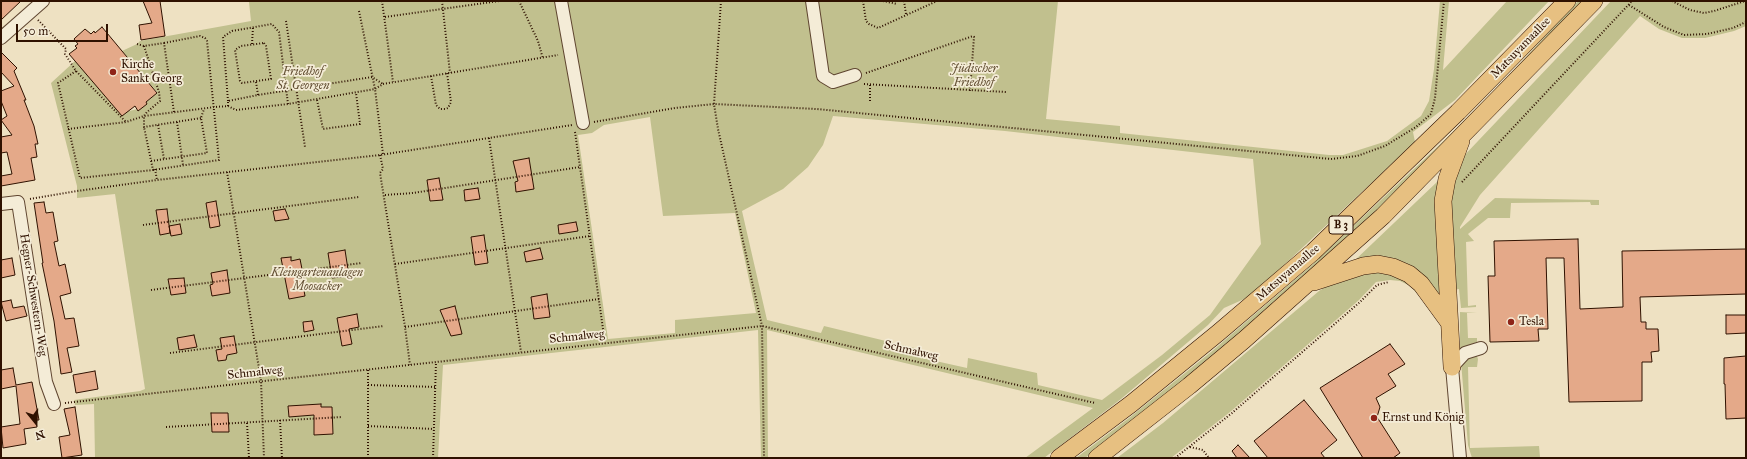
<!DOCTYPE html>
<meta charset="utf-8">
<style>
body{margin:0}
#map{position:relative;width:1747px;height:459px;overflow:hidden;background:#eee1c2;font-family:"IM FELL Great Primer",serif}
canvas{display:block}
.frame{position:absolute;inset:0;border:2px solid #2f1100;pointer-events:none}
.north{position:absolute;left:16px;top:403px;width:40px;height:40px;-webkit-text-stroke:3px #f4ecd7;paint-order:stroke;rotate:162deg;font-size:11px;font-weight:700;line-height:16px;text-align:center;color:#2f1100}
.north::after{content:'';display:block;margin:auto;width:14px;height:18px;background:#2f1100;clip-path:polygon(50% 0,100% 100%,50% 72%,0 100%)}
.scale{position:absolute;left:16px;top:24px;width:92px;height:18px;box-sizing:border-box;border:2px solid #2f1100;border-top:0;padding-left:5px;font-size:12px;line-height:14px;white-space:nowrap;color:#2f1100;-webkit-text-stroke:3px #f4ecd7;paint-order:stroke}
</style>
<div id="map">
<canvas width="1747" height="459"></canvas>
<div class="frame"></div>
<div class="north">N</div>
<div class="scale">50 m</div>
</div>
<script>
const c = document.querySelector('canvas').getContext('2d');
c.lineJoin = 'round';
function fillPath(path, color) { c.fillStyle = color; c.fill(path, 'evenodd'); }
const shape = rows => new Path2D(rows.map(r => 'M' + r).join(''));
function stroke(path, color, width, dash) { c.strokeStyle = color; c.lineWidth = width; c.lineCap = dash ? 'butt' : 'round'; c.setLineDash(dash || []); c.stroke(path); }
function label(font, color, halo, rows, align = 'center') {
  c.font = font + ' "IM FELL Great Primer",serif'; c.lineWidth = 3.5; c.setLineDash([]); c.textBaseline = 'middle'; c.strokeStyle = halo; c.fillStyle = color; for (const [text, x, y, turn = 0] of rows) {
    c.save(); c.translate(x, y); c.rotate((+turn || 0) * Math.PI / 180); c.textAlign = isNaN(turn) ? turn : align; if (halo) c.strokeText(text, 0, 0); c.fillText(text, 0, 0); c.restore();
  }
}
fillPath(shape([
 [252,1,1058,1,1046,119,1120,126,1120,133,1329,155,1343,155,1387,141,1421,116,1429,101,1434,69,1440,1,1449,1,1443,70,1507,1,1549,1,1455,100,1413,132,1415,142,1251,296,1224,308,1208,325,1121,399,1044,458,1025,458,1093,408,767,330,768,458,761,458,758,330,443,365,438,458,95,458,94,404,75,405,74,400,140,391,145,389,115,194,77,198,77,186,51,83,75,61,129,111,138,109,146,105,146,102,157,92,122,51,137,44,140,41,251,21,249,2],
 [833,116,1005,131,1253,159,1261,244,1210,315,1162,355,1102,400,1038,385,1037,373,968,358,967,368,922,358,923,350,824,326,821,333,767,320,742,211,783,189,808,167,823,145],
 [650,117,663,216,735,213,756,313,675,320,675,333,608,339,578,135,592,133,604,125],
 [1578,1,1585,1,1378,211,1213,357,1085,458,1076,458,1129,418,1211,352,1312,265,1449,136,1513,71],
 [1611,1,1746,1,1746,26,1734,31,1705,38,1682,38,1659,29,1640,16,1480,195,1460,227,1460,229,1495,198,1599,200,1599,205,1591,205,1590,202,1511,203,1510,218,1488,218,1468,234,1474,241,1466,242,1468,306,1476,305,1476,307,1461,308,1459,289,1441,292,1426,301,1424,301,1410,286,1400,281,1390,280,1376,282,1359,300,1230,412,1171,458,1117,458,1163,423,1319,291,1331,283,1459,161],
 [1460,312,1477,313,1467,313,1468,338,1477,338,1477,342,1460,349],
 [1476,354,1478,359,1477,367,1468,367,1470,448,1539,446,1540,457,1472,458,1468,445,1461,362]
]), '#c1c08e');
const building = shape([
 [1,1,21,1,1,20,1,1],
 [143,1,160,1,165,36,141,40,139,25,152,23,143,1],
 [102,27,157,93,146,102,147,104,138,111,135,106,122,116,69,54,77,48,75,46,78,44,74,39,75,38,85,29,91,34,94,31,95,33,102,27],
 [1,52,17,68,14,71,26,100,24,100,34,126,38,144,35,144,37,157,31,158,35,180,1,186,1,176,12,174,7,152,1,153,1,137,12,135,1,120,7,116,1,101,1,91,14,86,1,72,1,52],
 [529,158,534,189,516,192,515,182,518,181,513,161,529,158],
 [439,178,443,200,430,201,427,180,439,178],
 [478,188,480,199,465,201,464,190,478,188],
 [216,201,220,226,210,228,206,203,216,201],
 [44,202,46,213,53,212,58,241,54,242,59,266,65,264,71,293,60,296,65,319,74,318,79,346,67,348,72,372,61,374,54,321,42,263,43,263,34,203,44,202],
 [167,209,170,233,160,235,156,210,167,209],
 [285,209,289,219,275,221,273,211,285,209],
 [576,222,578,231,559,234,558,225,576,222],
 [180,224,182,234,171,236,169,226,180,224],
 [484,235,488,263,475,265,471,237,484,235],
 [1578,239,1580,309,1623,307,1622,251,1746,249,1746,294,1640,297,1641,322,1646,322,1646,329,1658,329,1659,351,1651,352,1652,362,1642,362,1642,401,1569,402,1564,258,1546,258,1548,329,1538,329,1539,341,1490,342,1488,276,1495,276,1494,241,1578,239],
 [540,248,543,259,526,262,524,252,540,248],
 [345,250,349,276,332,278,328,253,345,250],
 [291,257,291,261,300,259,305,284,303,285,305,296,289,299,281,258,291,257],
 [12,258,15,275,1,278,1,260,12,258],
 [227,270,230,293,212,296,210,285,213,284,211,273,227,270],
 [184,278,186,293,171,295,168,279,184,278],
 [547,294,550,317,534,319,531,297,547,294],
 [11,300,13,308,24,306,27,316,6,321,1,302,11,300],
 [455,306,462,334,451,336,440,310,455,306],
 [357,314,359,327,349,329,352,344,342,346,337,318,357,314],
 [1726,315,1746,315,1746,333,1726,334,1726,315],
 [312,321,314,330,304,332,303,322,312,321],
 [194,335,197,347,179,350,177,338,194,335],
 [234,336,237,353,227,355,226,360,218,361,216,350,222,349,220,338,234,336],
 [1390,344,1405,364,1388,374,1396,386,1376,398,1380,407,1377,417,1400,453,1393,458,1363,458,1320,388,1390,344],
 [1746,356,1746,418,1726,419,1725,384,1724,384,1724,358,1746,356],
 [13,368,16,385,32,382,39,420,36,420,37,427,24,429,26,444,3,448,1,427,20,424,16,386,1,389,1,370,13,368],
 [95,371,98,389,76,393,73,375,95,371],
 [1304,400,1337,440,1321,453,1325,458,1268,458,1254,441,1304,400],
 [321,404,321,407,332,407,333,434,314,435,314,415,289,417,288,406,321,404],
 [75,407,82,455,62,458,59,437,70,435,64,409,75,407],
 [211,413,228,413,229,432,212,432,211,413],
 [1238,445,1250,458,1237,458,1232,451,1238,445]
]);
fillPath(building, '#e4a989');
stroke(building, '#2f1100', 1);
const minor = shape([
 [561,1,583,123],
 [812,1,823,76,833,82,855,75],
 [1,38,43,1],
 [1,204,18,202,46,382,54,404],
 [1460,458,1452,367,1465,353,1481,348]
]);
const highway = shape([
 [1314,282,1363,266,1378,264,1393,267,1409,274,1421,284,1448,321],
 [1452,367,1443,201,1447,179,1461,141],
 [1059,458,1131,404,1218,333,1313,252,1458,112,1567,1],
 [1097,458,1189,386,1244,340,1383,216,1594,1]
]);
stroke(minor, '#5f4530', 14);
stroke(highway, '#2f1100', 18);
stroke(shape([
 [382,1,393,82],
 [442,1,450,73],
 [519,1,538,41,543,59],
 [721,1,714,104,718,129,762,326,764,458],
 [863,1,866,21,869,24,878,28,937,1],
 [883,1,897,4],
 [904,1,906,14],
 [1672,1,1690,10,1704,13,1714,11,1745,1],
 [1629,5,1664,27,1684,35,1707,34,1733,28,1746,22],
 [359,11,375,89,383,154],
 [385,17,499,1],
 [38,20,66,49,65,54,76,71,126,122],
 [286,21,305,147],
 [264,43,266,46,271,79,242,83,240,81,235,50,241,46,264,43],
 [137,44,144,46,164,43,174,112],
 [252,44,253,27],
 [144,46,159,92,160,101,147,112,144,116,144,127,201,118],
 [76,71,58,83,80,178,153,170,144,127],
 [866,73,973,36,974,37,970,91],
 [431,76,436,105,440,109,445,109,448,108,451,102,447,73],
 [256,82,258,95],
 [864,84,1006,92],
 [317,100,323,129,360,124,356,93],
 [228,101,223,37,232,31,272,24,279,32,288,104],
 [870,101,870,83],
 [228,106,228,101,258,95,372,77,383,84],
 [177,122,183,165],
 [594,122,675,108,714,104,817,109,1331,159,1357,156,1385,146,1416,127,1431,114,1435,98,1444,1],
 [158,125,164,159],
 [68,129,126,122,144,116,215,107,228,106,236,110,288,104,375,89,383,84,558,55],
 [575,132,605,343],
 [489,138,521,352],
 [380,155,383,169,380,173,405,327,410,365],
 [151,161,207,153,201,118,204,109],
 [155,169,157,180],
 [153,170,219,160,207,41,205,38,200,36,164,43],
 [227,172,261,381,264,458],
 [1462,182,1632,1],
 [385,195,413,193,580,167],
 [30,199,77,191,157,180,380,155,572,125],
 [143,225,359,197],
 [395,264,590,236],
 [151,290,362,263],
 [405,327,599,299],
 [170,353,384,326],
 [368,385,436,387],
 [65,403,762,326,1095,403],
 [280,420,282,458],
 [247,423,249,458],
 [368,426,434,429],
 [166,427,342,417],
 [1190,447,1203,450,1209,458],
 [368,458,368,370],
 [433,458,436,362],
 [1175,458,1232,413,1360,302,1377,285,1389,282]
]), '#2f1100', 2, [1, 2]);
stroke(minor, '#f4ecd7', 12);
stroke(highway, '#e7c081', 17);
for (const [x, y, r, color] of [
 [113,72,4,"#8f2418"],
 [1511,322,4,"#8f2418"],
 [1374,418,4,"#8f2418"]
]) { const dot = new Path2D(); dot.arc(x, y, r, 0, 2 * Math.PI); c.fillStyle = color; c.fill(dot); stroke(dot, '#f4ecd7', 1.5); }
for (const [x, y, w] of [
 [1341,225,24]
]) { const box = new Path2D(); box.roundRect(x - w / 2, y - 9, w, 18, 3); c.fillStyle = '#f4ecd7'; c.fill(box); stroke(box, '#2f1100', 1); }
label('bold 11px', '#2f1100', null, [
 ["B 3",1341,225]
]);
label('12px', '#2f1100', '#f4ecd7', [
 ["Matsuyamaallee",1521,48,-46],
 ["Matsuyamaallee",1288,273,-41],
 ["Hegner-Schwestern-Weg",33,295,81],
 ["Schmalweg",577,337,-6],
 ["Schmalweg",911,351,13],
 ["Schmalweg",255,373,-6]
]);
label('12px', '#2f1100', '#f4ecd7', [
 ["Kirche",121,65],
 ["Sankt Georg",121,79],
 ["Tesla",1519,322],
 ["Ernst und König",1382,418]
], 'left');
label('italic 12px', '#624e32', '#f4ecd7', [
 ["Jüdischer",974,69],
 ["Friedhof",974,83],
 ["Friedhof",303,72],
 ["St. Georgen",303,86],
 ["Kleingartenanlagen",317,273],
 ["Moosacker",317,287]
]);
</script>
